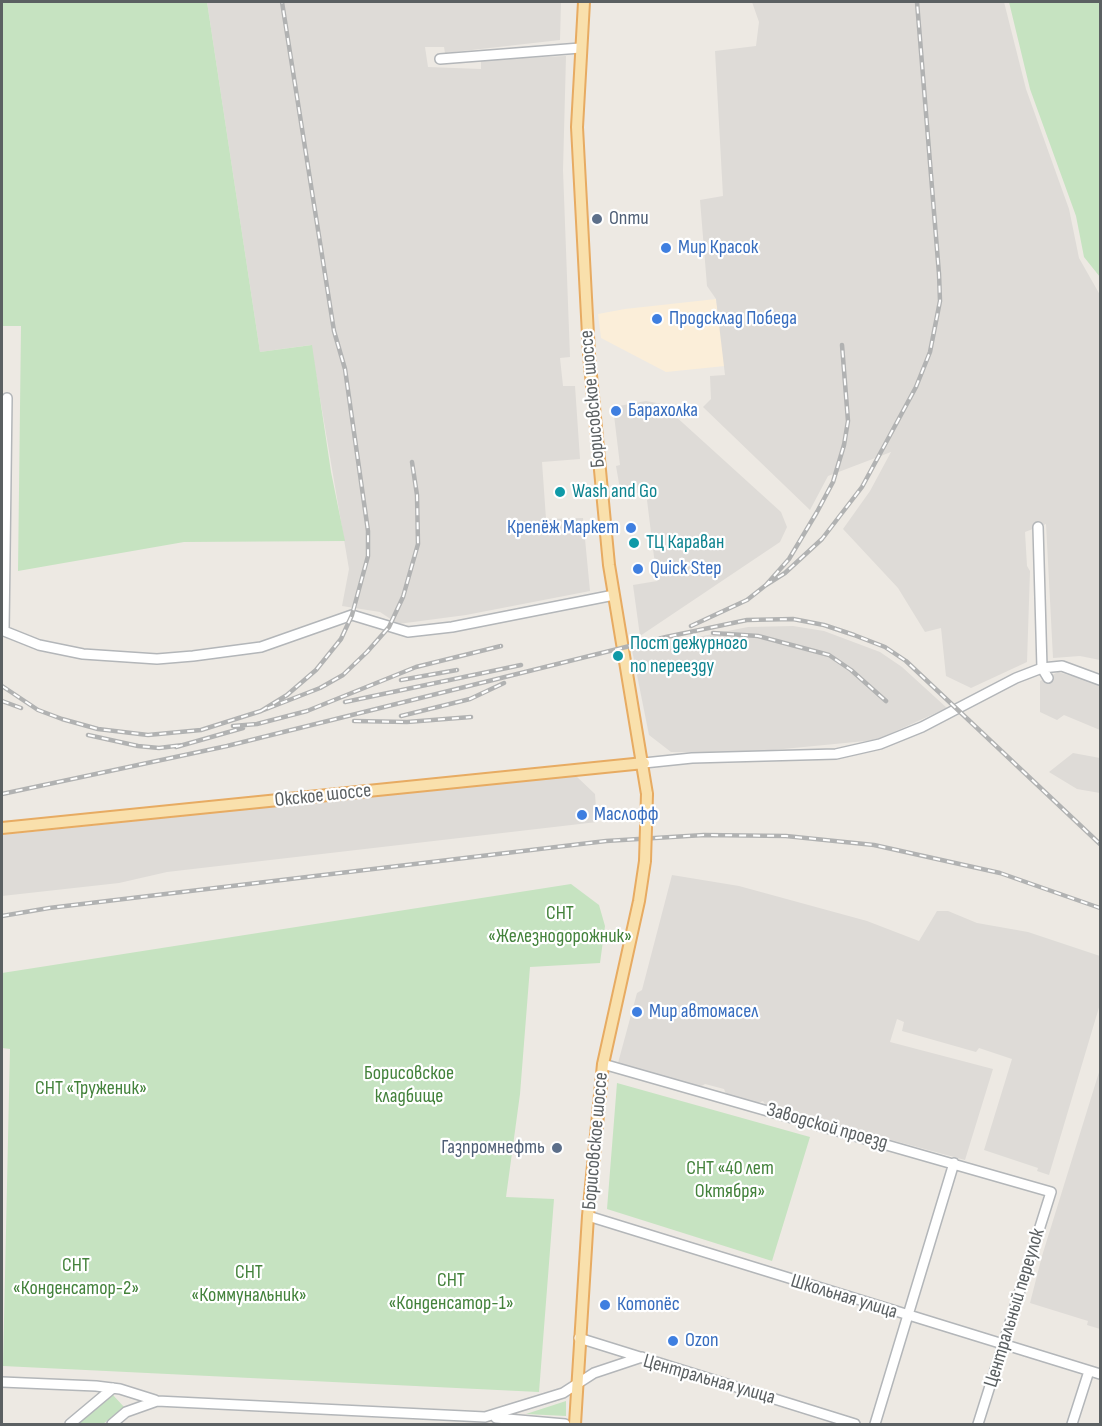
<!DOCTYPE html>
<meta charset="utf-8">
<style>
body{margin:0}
#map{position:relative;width:1102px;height:1426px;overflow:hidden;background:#ede9e3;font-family:"Sofia Sans Condensed",sans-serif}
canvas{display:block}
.frame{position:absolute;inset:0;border:3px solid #5b6062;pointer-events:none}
</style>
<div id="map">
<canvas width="1102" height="1426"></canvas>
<div class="frame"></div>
</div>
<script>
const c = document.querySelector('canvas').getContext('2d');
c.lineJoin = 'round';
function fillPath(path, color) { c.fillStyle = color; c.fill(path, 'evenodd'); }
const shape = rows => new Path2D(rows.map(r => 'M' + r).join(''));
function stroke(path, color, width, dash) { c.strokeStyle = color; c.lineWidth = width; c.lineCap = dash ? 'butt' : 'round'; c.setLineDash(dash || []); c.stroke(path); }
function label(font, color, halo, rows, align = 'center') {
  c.font = font + ' "Sofia Sans Condensed",sans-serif'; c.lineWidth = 4.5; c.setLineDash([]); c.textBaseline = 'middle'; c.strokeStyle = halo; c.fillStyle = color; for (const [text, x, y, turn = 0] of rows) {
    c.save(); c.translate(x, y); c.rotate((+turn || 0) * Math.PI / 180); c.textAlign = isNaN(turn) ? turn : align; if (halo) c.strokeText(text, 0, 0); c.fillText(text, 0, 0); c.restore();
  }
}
fillPath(shape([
 [716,299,725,366,666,372,601,338,598,314,625,309]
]), '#fbeed9');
fillPath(shape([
 [207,2,561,2,560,40,445,53,444,47,425,47,428,67,481,69,481,60,566,56,563,170,570,357,560,358,563,386,575,386,580,459,542,462,546,519,583,518,590,591,466,615,398,624,380,612,342,606,349,569,311,345,260,352],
 [752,2,1004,2,1026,89,1069,209,1079,258,1100,295,1100,660,1080,656,1053,658,1046,524,1025,532,1027,566,1030,571,1027,662,971,688,946,676,941,628,925,632,898,588,843,529,870,491,891,452,828,476,810,510,703,407,711,399,710,376,725,375,716,299,707,286,700,200,723,196,715,51,756,46,759,22],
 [646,401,662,404,781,512,787,527,780,542,640,636,633,585,657,581,646,492,621,495,616,466,620,465,613,407],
 [793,626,824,631,880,652,902,667,947,708,876,740,752,752,671,752,649,735,632,650,748,627],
 [1058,672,1100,684,1100,730,1064,715,1057,720,1040,712,1040,681],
 [1073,753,1100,758,1100,793,1077,789,1049,772],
 [575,775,595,794,597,822,167,872,119,883,2,896,2,835],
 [672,875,739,886,867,921,919,941,937,911,948,911,977,923,1028,932,1100,956,1100,1004,1049,1175,1037,1171,1038,1168,984,1150,1012,1059,979,1048,976,1052,902,1031,904,1022,897,1019,890,1042,993,1069,965,1160,766,1106,763,1101,758,1103,726,1094,724,1089,705,1084,700,1087,618,1063,637,993,642,990],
 [1100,1069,1100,1329,1087,1325,1088,1321,1030,1303,1042,1256]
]), '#dedbd7');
fillPath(shape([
 [2,2,207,2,260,352,312,345,331,472,345,541,184,542,18,571,21,326,2,326],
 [1009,2,1100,2,1100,277,1084,257,1076,216,1030,89],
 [571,884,599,905,605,926,600,963,530,967,520,1094,506,1197,554,1199,539,1392,3,1366,10,1049,2,1048,2,973],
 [617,1083,810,1137,772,1261,607,1209],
 [113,1395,124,1407,103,1424,77,1424],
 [566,1401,566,1416,526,1414]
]), '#c6e3c1');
const minor = shape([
 [440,59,580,48],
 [7,398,4,631,39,645,83,654,157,659,193,656,261,647,352,615,408,632,452,627,614,595],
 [1038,527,1042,668,1048,678],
 [644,763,692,758,836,754,880,744,922,727,1016,678,1042,668,1062,666,1100,680],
 [603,1064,1051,1192,978,1424],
 [588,1216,1100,1374],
 [579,1338,855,1424],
 [2,1382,96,1386,120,1389,155,1400],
 [496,1418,565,1424],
 [70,1424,113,1388],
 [112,1424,126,1412,157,1401,485,1417,563,1393,594,1373,642,1357],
 [875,1424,954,1163],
 [1072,1424,1089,1371]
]);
const major = shape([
 [584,2,577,127,589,354,609,565,647,794],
 [2,828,644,763],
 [575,1424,588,1216,603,1064,639,901,645,861]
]);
stroke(minor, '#b3b6b9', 12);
stroke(major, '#e7ab62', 14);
stroke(minor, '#fff', 9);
stroke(major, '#f9e0ac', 10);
const rail = shape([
 [766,585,785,573,822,539,862,487,916,387,930,352,940,301,939,274,917,2],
 [691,626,747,600,766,585,789,559,817,512,833,482,844,445,848,421,842,345],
 [713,633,758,636,829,655,851,670,886,701],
 [401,680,457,670],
 [2,686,38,710,62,719,98,729,148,735,201,730,261,711,320,688,343,675,367,652,389,627,403,597,418,544,417,495,412,462],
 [2,701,21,708],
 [345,702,521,665],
 [261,711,287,695,316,670,341,639,352,615,368,556,368,531,345,369,334,331,282,2],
 [401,716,470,699,504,683],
 [354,721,407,722,471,717],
 [233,726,257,724,307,711,416,667,501,646],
 [88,735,138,746,159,748,183,745],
 [176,747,243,728],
 [2,794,227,746,666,637,747,620,793,619,824,625,854,635,885,647,906,661,1100,844],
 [2,916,49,908,606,841,704,835,786,836,874,845,1000,873,1100,908]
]);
stroke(rail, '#b1b2b2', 4.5);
stroke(rail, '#fff', 2, [7]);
const majorBridge = shape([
 [645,861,647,794]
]);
stroke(majorBridge, '#e7ab62', 14, []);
stroke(majorBridge, '#f9e0ac', 10);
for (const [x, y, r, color] of [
 [597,219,6,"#5c6f8a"],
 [666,248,6,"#3f7fe0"],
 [657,319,6,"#3f7fe0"],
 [616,411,6,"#3f7fe0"],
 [560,492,6,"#0f9aa8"],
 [631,528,6,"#3f7fe0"],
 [634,543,6,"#0f9aa8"],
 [638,569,6,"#3f7fe0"],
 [618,656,6,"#0f9aa8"],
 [582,815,6,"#3f7fe0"],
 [637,1012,6,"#3f7fe0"],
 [557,1148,6,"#5c6f8a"],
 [605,1305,6,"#3f7fe0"],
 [673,1341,6,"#3f7fe0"]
]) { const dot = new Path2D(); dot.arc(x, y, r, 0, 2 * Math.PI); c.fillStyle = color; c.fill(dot); stroke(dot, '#fff', 2); }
label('20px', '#4e5e75', '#fff', [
 ["Опти",609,219],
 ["Газпромнефть",545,1148,"right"]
], 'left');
label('20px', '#366cbe', '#fff', [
 ["Мир Красок",678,248],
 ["Продсклад Победа",669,319],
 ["Барахолка",628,411],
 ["Крепёж Маркет",619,528,"right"],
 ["Quick Step",650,569],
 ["Маслофф",594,815],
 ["Мир автомасел",649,1012],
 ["Котопёс",617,1305],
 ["Ozon",685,1341]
], 'left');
label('20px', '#5b6062', '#fff', [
 ["Борисовское шоссе",593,399,-95],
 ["Окское шоссе",323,796,-6],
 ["Заводской проезд",827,1127,16],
 ["Борисовское шоссе",596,1141,-85],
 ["Школьная улица",844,1297,17],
 ["Центральный переулок",1015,1308,-73],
 ["Центральная улица",709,1380,16]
]);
label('20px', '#0d838f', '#fff', [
 ["Wash and Go",572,492],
 ["ТЦ Караван",646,543],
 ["Пост дежурного",630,644],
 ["по переезду",630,667]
], 'left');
label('20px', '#43823b', '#fff', [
 ["СНТ",560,914],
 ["«Железнодорожник»",560,937],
 ["Борисовское",409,1074],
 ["кладбище",409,1097],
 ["СНТ «Труженик»",91,1089],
 ["СНТ «40 лет",730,1169],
 ["Октября»",730,1192],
 ["СНТ",76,1266],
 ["«Конденсатор-2»",76,1289],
 ["СНТ",249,1273],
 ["«Коммунальник»",249,1296],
 ["СНТ",451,1281],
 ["«Конденсатор-1»",451,1304]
]);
</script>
